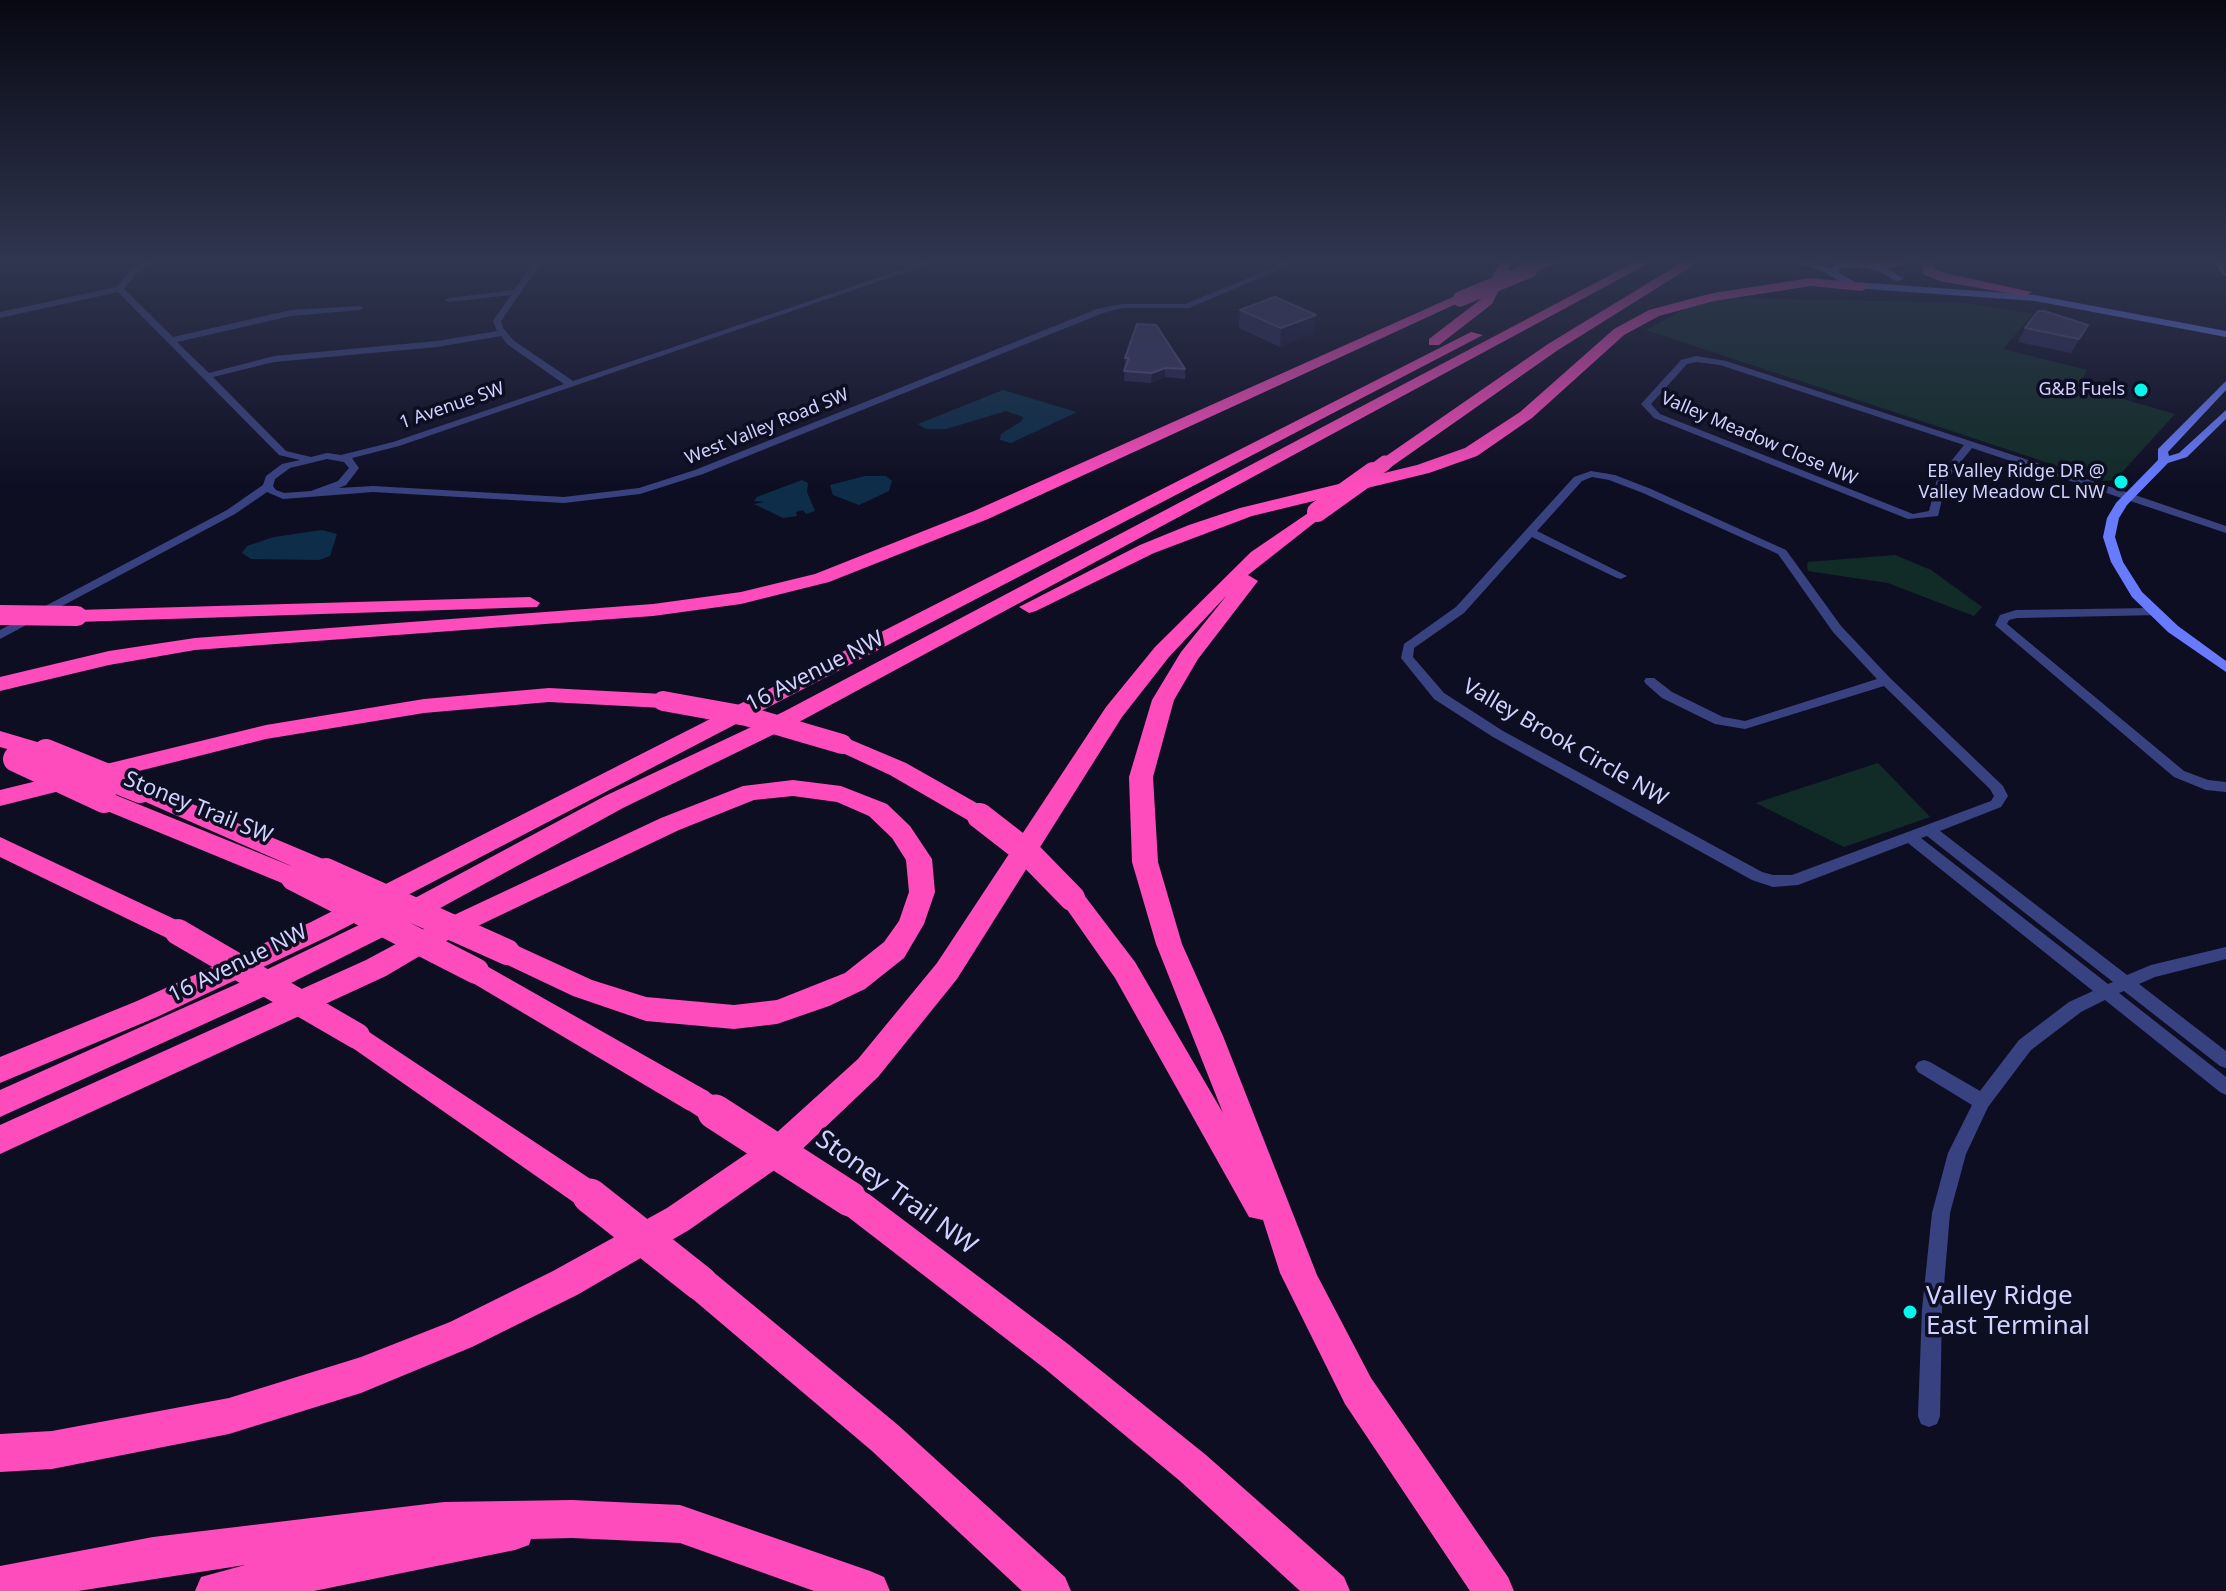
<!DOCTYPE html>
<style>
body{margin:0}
canvas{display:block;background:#0e0e23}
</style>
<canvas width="2226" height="1591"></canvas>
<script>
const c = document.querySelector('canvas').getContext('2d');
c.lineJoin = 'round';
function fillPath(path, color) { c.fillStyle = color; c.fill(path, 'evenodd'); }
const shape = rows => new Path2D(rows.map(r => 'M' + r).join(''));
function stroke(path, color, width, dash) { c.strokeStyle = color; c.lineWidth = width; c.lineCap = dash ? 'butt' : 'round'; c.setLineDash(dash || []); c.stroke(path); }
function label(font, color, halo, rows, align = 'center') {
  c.font = font + ' "Noto Sans",sans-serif'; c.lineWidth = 7; c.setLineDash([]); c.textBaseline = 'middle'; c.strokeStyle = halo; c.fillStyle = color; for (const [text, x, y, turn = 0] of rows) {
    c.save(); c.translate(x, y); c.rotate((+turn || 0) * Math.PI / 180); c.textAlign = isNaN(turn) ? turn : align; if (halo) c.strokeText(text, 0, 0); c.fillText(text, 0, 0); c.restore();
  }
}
fillPath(shape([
 [1731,298,1965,303,2033,314,2003,349,2087,370,2078,386,2175,414,2115,480,2103,481,1646,330,1698,302],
 [1895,555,1931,570,1982,607,1974,616,1888,583,1808,571,1807,565,1808,562],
 [1878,763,1930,817,1844,847,1756,803]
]), '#112c27');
fillPath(shape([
 [1003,390,1077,412,1011,443,1000,440,1001,434,1022,421,1023,417,1006,411,946,429,926,429,918,424],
 [865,476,886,476,892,481,889,491,859,505,833,495,830,485],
 [802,480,808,483,807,492,815,511,806,514,803,510,796,512,797,516,783,518,754,504,764,502,754,501,757,497],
 [322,530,337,534,330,556,319,560,251,559,242,553,247,546,274,537]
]), '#0d2d48');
fillPath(shape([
 [143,263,152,263,135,275,124,289,173,337,291,310,360,306,364,308,360,310,291,316,177,342,209,373,274,356,437,341,497,331,493,321,511,295,449,302,445,300,449,298,514,290,533,263,541,263,501,321,503,328,513,340,573,381,922,263,932,263,399,446,352,458,359,468,346,485,339,488,373,486,564,497,639,488,695,470,1097,309,1122,304,1185,304,1285,263,1295,263,1189,308,1122,308,1103,313,703,474,640,494,564,503,373,492,283,499,267,492,235,514,0,639,0,630,227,510,263,485,266,476,282,464,300,460,279,455,118,292,0,318,0,312,117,287,129,271,143,263],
 [501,336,507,344,564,384,393,442,341,455,327,453,311,457,286,451,213,377,274,362,437,347,501,336],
 [327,459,344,462,349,468,338,481,311,491,284,493,276,490,273,486,275,479,290,468,327,459],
 [1696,356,1726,361,2132,494,2226,526,2226,533,1972,448,1947,479,1938,516,1908,519,1654,418,1641,404,1681,360,1696,356],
 [1696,362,1720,365,1964,445,1937,479,1929,511,1913,514,1660,414,1651,404,1687,364,1696,362],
 [1591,471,1615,475,1651,489,1786,550,1841,626,1890,678,2003,786,2008,796,2001,807,1940,831,2127,975,2151,965,2226,947,2226,959,2155,977,2139,984,2226,1051,2226,1068,2220,1066,2124,991,2119,993,2226,1077,2226,1095,2220,1092,2105,1000,2081,1012,2031,1050,1988,1107,1966,1154,1950,1213,1942,1309,1940,1416,1937,1424,1929,1427,1921,1424,1918,1416,1922,1309,1932,1213,1948,1153,1972,1105,1918,1072,1915,1067,1918,1062,1924,1060,1930,1062,1980,1091,2019,1040,2069,1002,2093,991,1908,843,1798,885,1773,887,1752,880,1493,737,1434,699,1401,658,1404,644,1456,607,1574,477,1591,471],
 [1592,477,1609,480,1643,493,1778,554,1833,632,1877,679,1745,721,1723,717,1672,692,1654,678,1646,678,1644,681,1646,684,1662,698,1715,724,1745,729,1884,686,1990,789,1994,796,1991,801,1792,875,1773,875,1762,872,1503,731,1444,693,1413,657,1414,648,1464,613,1532,537,1617,578,1621,579,1627,576,1537,531,1582,481,1592,477],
 [1927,836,2113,982,2108,984,1921,838,1927,836],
 [2154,608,2160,612,2158,615,2017,618,2009,620,2007,624,2184,771,2208,780,2226,782,2226,792,2206,790,2174,777,1995,625,2000,615,2016,610,2154,608]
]), '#394281');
fillPath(shape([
 [1797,263,1810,263,1831,269,1838,263,1865,263,1885,267,1904,279,1896,281,1879,271,1860,267,1841,268,1837,272,1855,282,2035,295,2226,331,2226,337,2035,301,1853,288,1822,271,1797,263],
 [2215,263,2223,263,2226,276,2223,275,2215,263],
 [2226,381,2226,390,2168,452,2169,456,2179,453,2226,410,2226,419,2187,457,2168,463,2127,505,2119,518,2115,537,2123,562,2142,592,2178,626,2226,661,2226,672,2168,632,2132,597,2111,562,2103,537,2107,518,2116,503,2158,460,2158,449,2226,381]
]), '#687bfe');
fillPath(shape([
 [1499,263,1512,263,1492,304,1439,345,1429,345,1429,339,1481,299,1499,263],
 [1538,263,1556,263,1530,274,1523,270,1538,263],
 [1633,263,1649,263,799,722,623,808,433,912,259,999,0,1117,0,1090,239,983,415,898,605,796,783,712,1633,263],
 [1681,263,1697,263,1558,350,1391,467,1379,467,1376,463,1548,344,1681,263],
 [1854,263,1902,263,1895,267,1860,268,1854,263],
 [1922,263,1935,263,1935,269,1948,274,2032,292,2025,296,1940,281,1923,274,1922,263],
 [1811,278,1862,283,1869,287,1862,291,1811,286,1714,301,1659,316,1624,335,1532,418,1477,456,1429,473,1252,516,1154,553,1036,611,1029,613,1019,607,1140,545,1189,525,1240,508,1417,465,1465,448,1520,412,1614,329,1649,310,1713,293,1811,278],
 [1455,296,1467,299,988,519,829,582,741,604,653,616,195,650,109,665,0,691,0,677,109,651,195,638,653,604,741,592,815,574,974,511,1455,296],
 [1471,332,1483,335,329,936,157,1017,0,1083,0,1057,137,1001,311,922,1471,332],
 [1317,507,1323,508,1323,516,1248,575,1258,581,1198,659,1174,700,1153,777,1158,862,1182,944,1223,1036,1317,1275,1371,1378,1508,1577,1514,1591,1470,1591,1345,1404,1280,1273,1263,1220,1249,1217,1115,978,1059,898,1063,891,1072,888,1081,891,1135,962,1223,1113,1156,944,1132,862,1129,777,1152,700,1181,652,1227,595,1169,657,1122,717,957,979,878,1077,796,1155,689,1230,577,1295,472,1347,361,1393,229,1434,52,1469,0,1472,0,1434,52,1431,229,1398,361,1357,450,1322,553,1271,667,1208,774,1135,858,1059,937,963,1106,707,1155,647,1251,552,1317,507],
 [530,597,540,603,537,607,77,622,67,616,77,610,530,597],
 [549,688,663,694,674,701,663,708,549,702,424,713,266,739,0,806,0,790,266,725,424,699,549,688],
 [0,731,54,747,58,752,46,760,0,747,0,731],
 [842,736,906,763,989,810,992,816,989,822,980,825,971,822,890,775,834,749,831,744,834,739,842,736],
 [793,780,841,786,887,804,910,826,932,859,935,892,924,924,904,958,865,989,829,1006,777,1024,734,1029,646,1021,573,996,497,960,493,952,497,944,507,941,592,980,646,997,734,1005,777,1000,845,973,884,942,899,921,909,892,906,860,892,838,869,816,837,802,793,796,754,800,679,830,440,944,386,976,0,1154,0,1125,366,960,422,930,661,818,743,786,793,780],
 [140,782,335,864,339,871,335,878,326,880,303,872,307,878,303,885,294,888,95,806,92,800,95,794,113,794,296,868,132,796,128,790,132,784,140,782],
 [0,837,187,925,191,932,187,939,178,942,169,939,0,857,0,837],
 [476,960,709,1092,713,1101,709,1110,698,1114,687,1110,466,979,462,971,466,963,476,960],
 [357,1024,601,1186,606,1196,601,1206,590,1211,579,1206,347,1044,343,1036,347,1028,357,1024],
 [850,1184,861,1188,1068,1344,1206,1455,1344,1577,1350,1591,1300,1591,1180,1481,1044,1368,839,1210,834,1199,839,1188,850,1184],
 [700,1267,712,1271,898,1425,1065,1577,1071,1591,1022,1591,872,1451,688,1295,683,1283,688,1271,700,1267],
 [572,1500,680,1505,870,1571,884,1577,890,1591,814,1591,680,1543,572,1538,531,1539,529,1545,515,1550,314,1591,195,1591,201,1577,245,1565,78,1591,0,1591,0,1566,153,1537,444,1502,572,1500]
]), '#fe4cbd');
stroke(shape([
 [1460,299,1530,270],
 [1370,474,1385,463]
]), '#fe4cbd', 15);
stroke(shape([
 [1317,512,1373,472],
 [0,615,77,616],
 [663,701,746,716,842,744]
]), '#fe4cbd', 20);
stroke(shape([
 [46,752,140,790],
 [16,759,104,800],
 [980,816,1029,854,1072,898],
 [326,871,507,952],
 [294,878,476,971],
 [178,932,357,1036],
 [698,1101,718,1114]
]), '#fe4cbd', 26);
stroke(shape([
 [715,1112,850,1199],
 [590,1196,700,1283]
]), '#fe4cbd', 35);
fillPath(shape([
 [1240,310,1314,333,1280,347,1239,328],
 [2025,328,2080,338,2071,353,2018,342],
 [1125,358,1185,369,1185,379,1165,377,1151,383,1124,381]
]), '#292750');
fillPath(shape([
 [1316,315,1314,333,1280,347,1281,328],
 [1165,368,1165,377,1151,383,1152,373]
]), '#161536');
const building = shape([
 [1275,297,1316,315,1281,328,1240,310,1275,297],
 [2038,311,2044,311,2088,325,2079,339,2025,328,2038,311],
 [1137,324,1156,325,1185,369,1165,368,1152,373,1124,371,1129,358,1125,358,1137,324]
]);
fillPath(building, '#3b3963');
stroke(building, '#52517b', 2);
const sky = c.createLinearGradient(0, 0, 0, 485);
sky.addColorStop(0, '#080813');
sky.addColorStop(0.54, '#303650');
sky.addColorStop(1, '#30365000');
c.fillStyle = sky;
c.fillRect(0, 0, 2226, 485);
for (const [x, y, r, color] of [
 [2141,390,8,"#02f8ea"],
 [2121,482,8,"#02f8ea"],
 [1910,1312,8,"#02f8ea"]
]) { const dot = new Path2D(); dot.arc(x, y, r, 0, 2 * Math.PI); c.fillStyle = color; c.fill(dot); stroke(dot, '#0e0e23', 3); }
label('18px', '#d0d2ff', '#0e0e23', [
 ["G&B Fuels",2125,390],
 ["EB Valley Ridge DR @",2105,472],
 ["Valley Meadow CL NW",2105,493]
], 'right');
label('18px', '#d0d2ff', '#0e0e23', [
 ["1 Avenue SW",452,406,-19],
 ["West Valley Road SW",767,427,-22],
 ["Valley Meadow Close NW",1759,439,23]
]);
label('22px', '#d0d2ff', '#0e0e23', [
 ["16 Avenue NW",815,672,-27],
 ["Valley Brook Circle NW",1565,743,30],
 ["Stoney Trail SW",198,808,22],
 ["16 Avenue NW",238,964,-26]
]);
label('26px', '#d0d2ff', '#0e0e23', [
 ["Stoney Trail NW",896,1193,36]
]);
label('26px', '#d0d2ff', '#0e0e23', [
 ["Valley Ridge",1926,1297],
 ["East Terminal",1926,1327]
], 'left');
</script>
